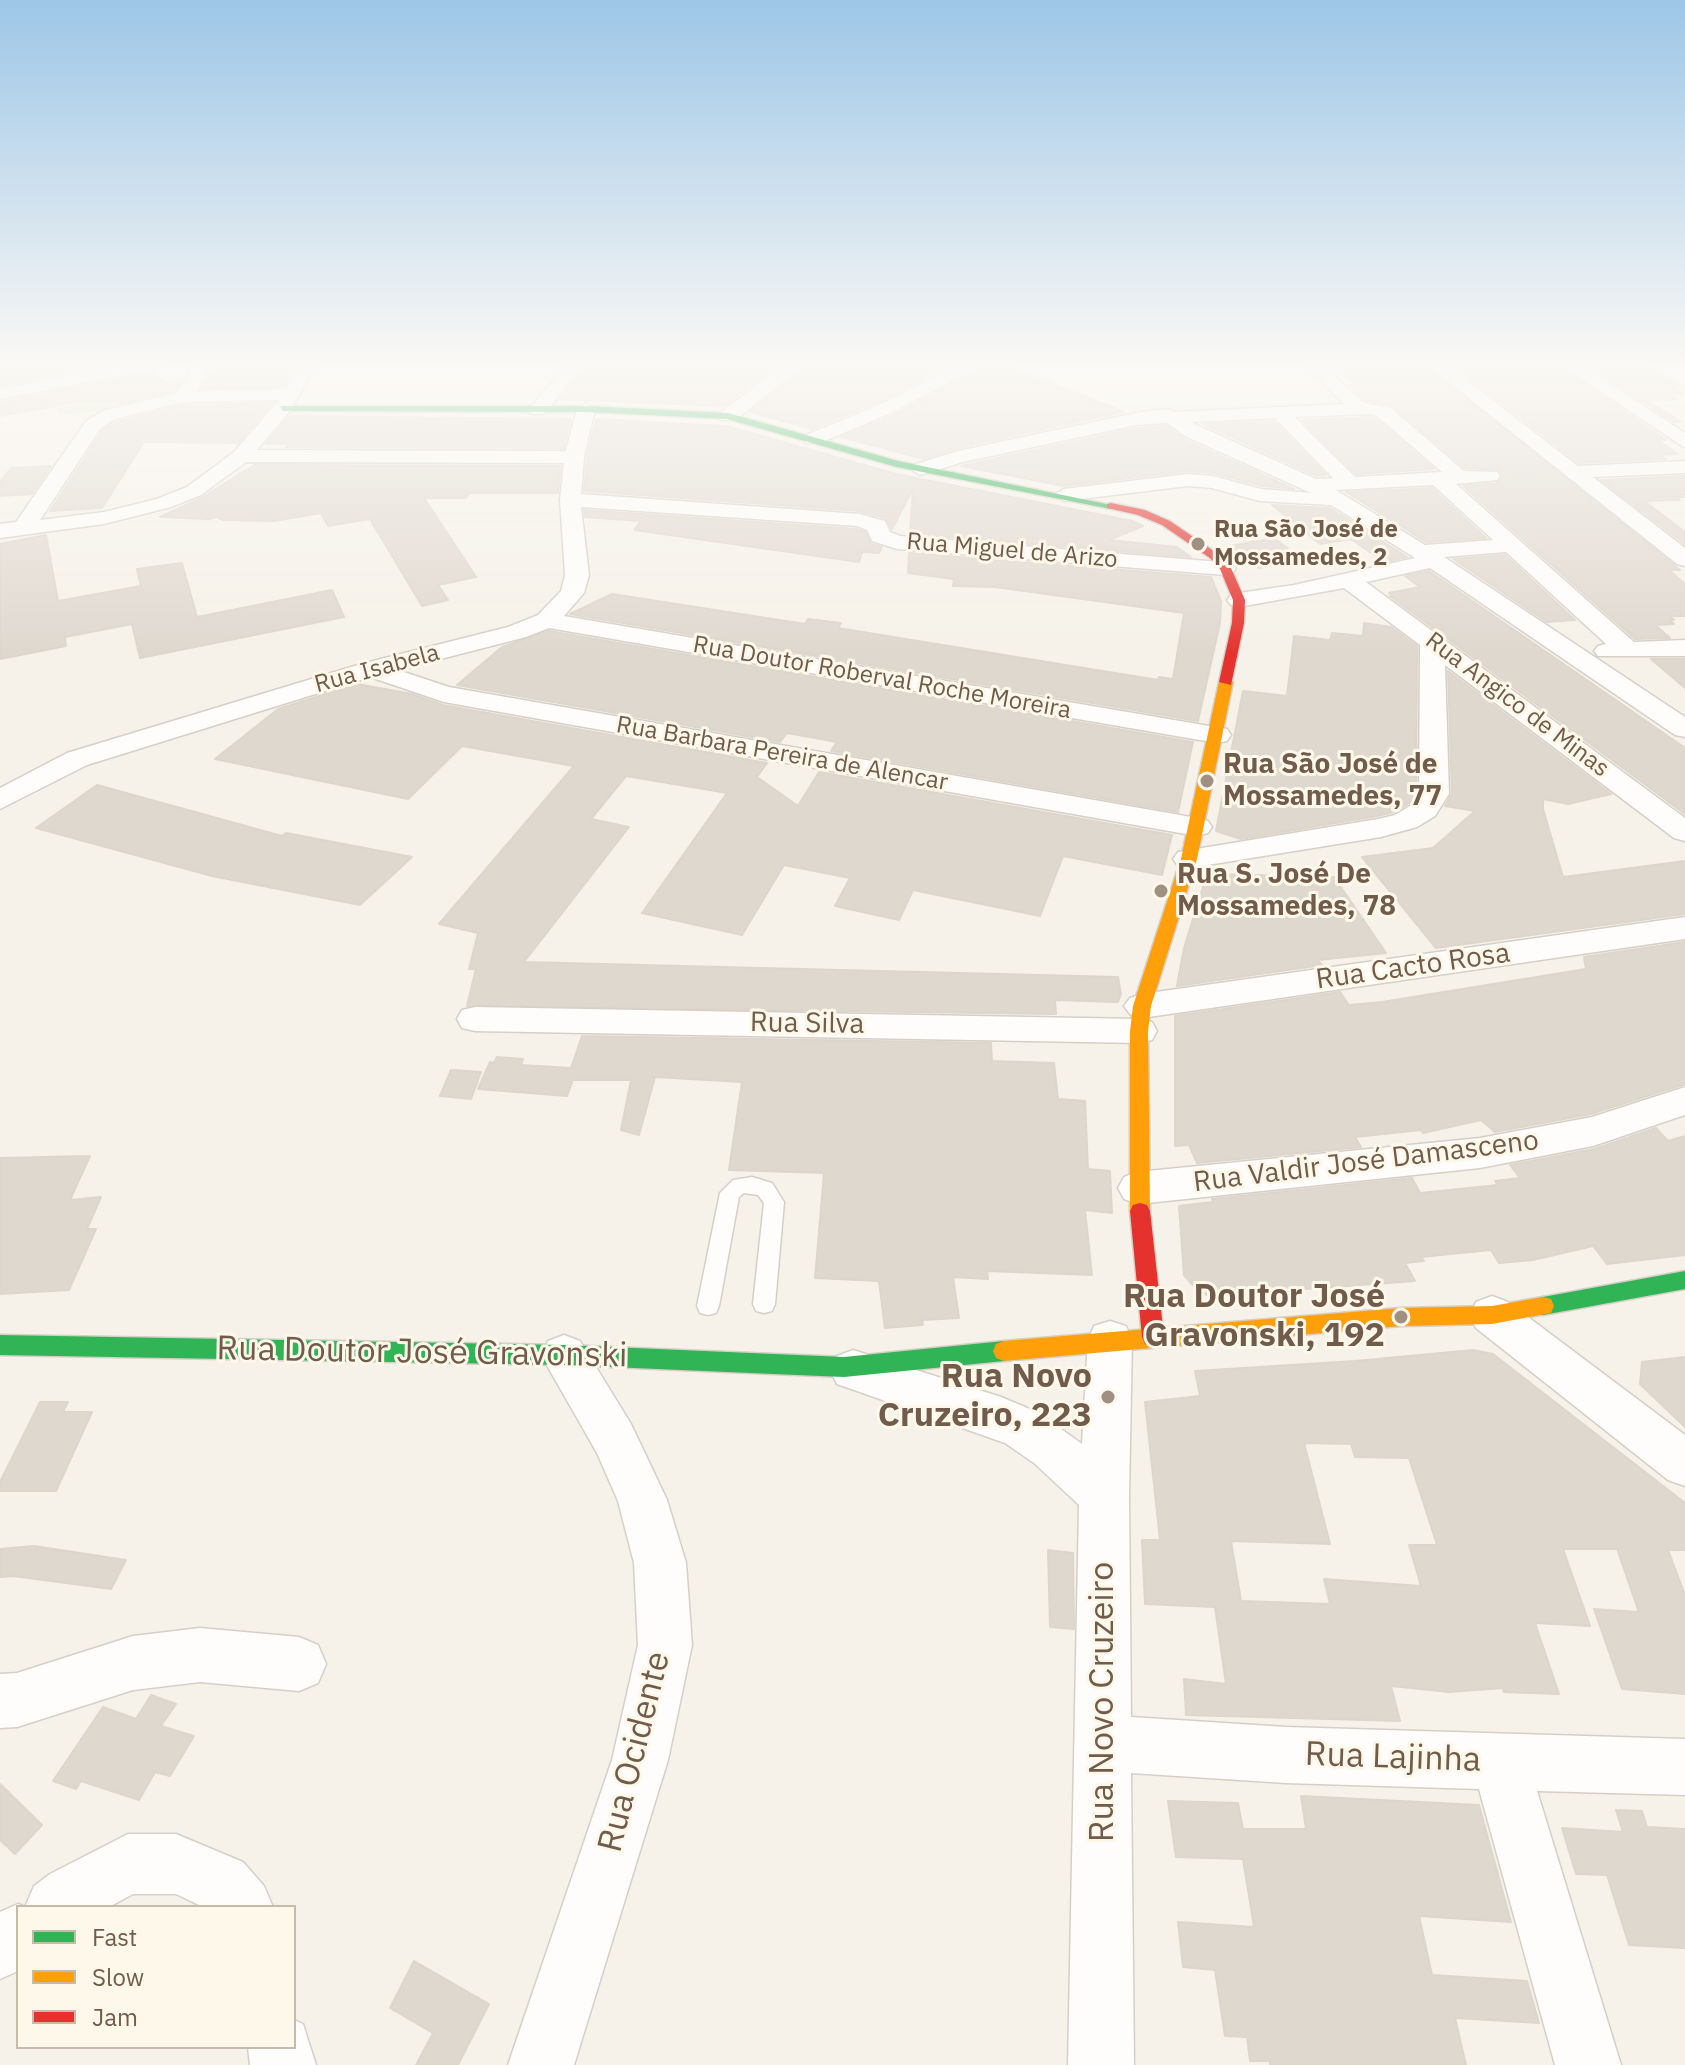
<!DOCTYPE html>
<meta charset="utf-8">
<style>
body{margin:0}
#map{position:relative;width:1685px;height:2065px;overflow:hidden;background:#f6f2e9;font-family:"IBM Plex Sans",sans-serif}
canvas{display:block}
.legend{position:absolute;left:16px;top:1905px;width:280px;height:144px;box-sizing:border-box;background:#fef8ea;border:2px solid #c6baaa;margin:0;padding:10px 14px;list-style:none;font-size:24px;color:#715c4b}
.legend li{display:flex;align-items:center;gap:16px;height:40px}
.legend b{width:40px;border:2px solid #c6baaa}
</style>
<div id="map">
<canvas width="1685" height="2065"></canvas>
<ul class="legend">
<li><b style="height:10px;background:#30b455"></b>Fast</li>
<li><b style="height:10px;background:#ff9f0a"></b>Slow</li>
<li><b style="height:10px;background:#e5322d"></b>Jam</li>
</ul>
</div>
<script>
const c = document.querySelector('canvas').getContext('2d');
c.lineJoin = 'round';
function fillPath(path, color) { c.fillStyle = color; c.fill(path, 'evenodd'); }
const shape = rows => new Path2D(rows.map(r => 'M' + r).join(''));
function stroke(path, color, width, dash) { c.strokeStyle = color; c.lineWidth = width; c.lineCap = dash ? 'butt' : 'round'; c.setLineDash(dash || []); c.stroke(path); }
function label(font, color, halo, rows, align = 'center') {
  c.font = font + ' "IBM Plex Sans",sans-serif'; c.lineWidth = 6; c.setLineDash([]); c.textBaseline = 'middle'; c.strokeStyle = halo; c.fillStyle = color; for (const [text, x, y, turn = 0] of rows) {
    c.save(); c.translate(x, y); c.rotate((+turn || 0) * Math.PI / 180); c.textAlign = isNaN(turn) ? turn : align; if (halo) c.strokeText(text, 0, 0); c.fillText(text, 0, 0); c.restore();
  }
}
fillPath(shape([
 [187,380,179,395,108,411,59,414,57,408]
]), '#e1ecd4');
const building = shape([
 [0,363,114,363,0,386,0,363],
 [210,363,297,363,284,386,202,388,209,372,215,370,210,363],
 [588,363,781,363,724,406,560,399,588,363],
 [810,363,956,363,878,402,812,429,750,412,810,363],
 [989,363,1001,363,1124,412,957,448,924,459,841,437,892,416,989,363],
 [1331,363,1422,363,1680,570,1669,570,1685,584,1685,616,1670,616,1674,620,1669,620,1674,624,1655,625,1670,638,1635,639,1463,486,1497,483,1503,476,1499,470,1465,468,1393,406,1365,400,1350,385,1356,385,1331,363],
 [1450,363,1555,363,1666,440,1658,440,1678,454,1660,455,1665,459,1579,463,1450,363],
 [1584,363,1642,363,1682,386,1672,387,1682,394,1670,394,1677,399,1646,400,1682,422,1674,422,1584,363],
 [154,372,166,384,182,380,175,390,119,404,121,401,76,402,0,416,0,402,154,372],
 [272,403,238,443,144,442,102,508,50,511,103,430,116,422,183,405,272,403],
 [289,416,571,419,564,448,286,447,292,444,266,444,289,416],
 [1370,417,1376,419,1434,469,1356,474,1302,420,1370,417],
 [596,419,727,426,896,474,1133,521,1143,526,1109,540,1177,547,1191,557,910,534,913,489,892,529,886,518,860,511,584,491,587,457,596,419],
 [1274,421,1326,475,1317,476,1203,424,1274,421],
 [1166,426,1184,439,1294,489,1262,486,1214,473,1188,471,1064,486,961,466,1136,428,1166,426],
 [254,465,561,466,558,493,470,493,466,498,424,498,476,577,438,585,448,600,422,606,370,519,328,526,321,513,274,521,223,520,217,517,209,519,160,517,203,497,254,465],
 [51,466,32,494,0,496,0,482,11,468,51,466],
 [1685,476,1685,494,1681,494,1684,497,1675,497,1680,500,1644,501,1685,532,1685,544,1601,480,1685,476],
 [1432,488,1486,538,1426,542,1346,492,1432,488],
 [1272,505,1330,508,1407,557,1384,562,1351,539,1320,544,1272,505],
 [584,510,856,529,865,532,871,544,882,547,879,553,862,552,859,562,634,530,641,521,585,517,584,510],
 [46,535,58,601,141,586,137,569,182,563,197,617,332,590,344,617,140,658,132,624,65,637,66,646,0,659,0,544,46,535],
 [1274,538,1303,560,1259,568,1230,546,1274,538],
 [909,553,1211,577,1221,601,1220,623,1198,721,570,614,612,594,805,624,808,619,841,623,838,628,1158,680,1159,677,1173,679,1184,613,995,587,953,586,954,579,908,573,909,553],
 [1505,555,1575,620,1547,622,1453,559,1505,555],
 [1429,571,1685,748,1685,814,1390,596,1393,596,1389,593,1420,587,1405,576,1429,571],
 [1364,623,1391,627,1417,646,1416,793,1411,802,1394,812,1377,816,1241,839,1216,831,1243,691,1287,696,1294,636,1330,640,1332,633,1363,636,1364,623],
 [549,631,1193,742,1178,812,831,751,837,742,787,733,780,742,457,685,502,647,549,631],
 [1651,659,1685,659,1685,688,1651,659],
 [1448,671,1611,794,1568,804,1543,799,1543,809,1563,877,1685,861,1685,914,1436,948,1362,857,1433,848,1475,811,1445,806,1452,794,1448,671],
 [357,684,412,694,443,705,767,763,757,777,798,806,819,772,1172,835,1162,875,1063,856,1040,916,913,890,899,920,835,906,850,878,784,865,742,935,642,913,727,793,626,776,591,819,629,827,524,962,1118,977,1121,994,1118,1002,1055,1000,1056,1014,467,1006,476,969,469,969,478,933,439,924,574,766,462,746,408,799,215,759,278,709,357,684],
 [97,785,282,836,286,833,412,857,360,905,212,876,36,828,97,785],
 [1207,874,1334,877,1386,953,1318,960,1322,965,1177,986,1184,948,1207,874],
 [1685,942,1685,1084,1591,1114,1495,1132,1481,1120,1423,1133,1421,1130,1355,1137,1361,1147,1197,1163,1189,1145,1175,1146,1175,1016,1340,992,1349,1005,1382,1002,1586,969,1584,957,1685,942],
 [582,1036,991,1043,992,1061,1054,1063,1058,1099,1085,1101,1088,1169,1110,1171,1112,1213,1085,1210,1092,1275,987,1271,988,1279,953,1277,959,1318,922,1320,923,1325,885,1328,879,1281,815,1278,824,1173,729,1170,742,1082,655,1077,639,1135,621,1130,631,1080,573,1080,567,1096,478,1089,490,1062,494,1063,497,1057,523,1059,521,1065,571,1068,582,1036],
 [451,1070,481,1072,471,1099,440,1096,451,1070],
 [1656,1128,1668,1141,1685,1136,1685,1255,1607,1264,1593,1246,1533,1260,1499,1263,1491,1250,1421,1257,1424,1261,1405,1263,1415,1281,1210,1296,1199,1292,1184,1275,1179,1206,1213,1202,1212,1199,1412,1178,1420,1193,1498,1185,1495,1181,1520,1178,1510,1165,1594,1149,1656,1128],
 [90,1156,70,1200,101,1197,87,1229,96,1229,69,1290,0,1294,0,1158,90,1156],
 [1473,1350,1493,1354,1685,1503,1685,1550,1668,1550,1685,1595,1685,1694,1622,1689,1594,1609,1639,1612,1617,1549,1563,1549,1590,1626,1535,1623,1559,1694,1504,1692,1503,1688,1449,1692,1391,1686,1400,1721,1186,1715,1184,1679,1226,1684,1215,1607,1145,1604,1142,1540,1160,1540,1145,1402,1200,1396,1195,1371,1355,1361,1473,1350],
 [1304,1443,1351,1444,1355,1457,1409,1458,1437,1545,1409,1545,1421,1586,1324,1579,1330,1604,1241,1601,1231,1541,1330,1544,1304,1443],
 [1685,1357,1685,1427,1640,1384,1642,1362,1685,1357],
 [40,1402,68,1402,63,1412,92,1412,56,1491,0,1491,0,1482,40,1402],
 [34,1546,126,1560,111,1589,13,1576,0,1577,0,1549,34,1546],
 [1048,1550,1073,1553,1074,1629,1050,1627,1048,1550],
 [151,1695,176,1704,161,1726,194,1736,170,1776,155,1772,139,1800,81,1781,76,1789,53,1781,103,1707,136,1719,151,1695],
 [0,1784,42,1825,15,1854,0,1840,0,1784],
 [1301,1796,1479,1805,1511,1922,1419,1916,1432,1975,1527,1981,1539,2023,1455,2018,1466,2065,1270,2065,1270,2061,1250,2061,1247,2037,1225,2036,1215,1970,1183,1967,1178,1922,1254,1927,1243,1859,1176,1857,1168,1801,1238,1803,1243,1829,1306,1829,1301,1796],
 [1616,1810,1642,1811,1647,1827,1685,1829,1685,1948,1629,1945,1607,1875,1576,1874,1562,1828,1623,1832,1616,1810],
 [414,1961,489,2004,458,2065,416,2065,433,2033,390,2008,414,1961]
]);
fillPath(building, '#dfd8cf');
stroke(building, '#ded5cb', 2);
const lane = shape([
 [752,1177,772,1183,784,1202,775,1304,772,1311,764,1313,756,1311,753,1304,764,1203,758,1195,744,1193,739,1197,719,1306,716,1313,708,1315,700,1313,697,1306,720,1193,733,1180,752,1177]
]);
const street = shape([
 [132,363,169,363,161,368,0,399,0,389,132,363],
 [190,363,207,363,206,376,196,391,286,389,301,363,318,363,289,412,257,450,566,451,577,409,586,403,595,409,584,457,581,494,860,514,885,521,890,532,900,536,1233,563,1236,568,1233,573,1225,575,897,549,872,541,867,530,857,526,581,507,589,575,584,593,564,616,1227,729,1231,735,1227,741,1217,743,549,628,526,637,398,670,449,687,1197,818,1208,821,1212,827,1208,833,1197,836,444,702,370,677,87,765,0,809,0,788,67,753,361,664,508,627,538,615,561,591,565,575,560,500,564,463,246,462,201,495,171,507,104,524,0,538,0,524,16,522,86,421,102,411,177,393,188,376,190,363],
 [279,400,234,452,187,487,157,499,104,512,40,520,100,429,115,419,183,402,279,400],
 [568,363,585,363,544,414,532,414,529,410,532,406,568,363],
 [787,363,807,363,735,420,721,420,719,416,721,412,787,363],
 [964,363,986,363,891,413,820,443,806,443,803,439,806,435,879,405,964,363],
 [1303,363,1321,363,1364,403,1391,408,1464,471,1497,472,1500,476,1497,480,1456,484,1634,642,1685,640,1685,656,1598,656,1594,651,1598,646,1606,644,1506,552,1444,557,1685,717,1685,737,1675,735,1430,568,1366,582,1685,818,1685,841,1674,838,1445,665,1449,794,1435,816,1417,827,1381,837,1189,868,1178,866,1173,859,1178,852,1378,819,1395,815,1413,804,1419,794,1420,645,1344,588,1239,607,1231,605,1227,600,1231,595,1239,593,1294,585,1415,558,1331,505,1260,501,1212,488,1188,486,1064,501,1054,495,1064,489,1188,474,1213,476,1261,489,1311,493,1185,436,1167,423,1136,425,963,462,920,475,910,469,913,465,958,451,1136,413,1167,409,1174,412,1344,404,1303,363],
 [1370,414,1377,416,1442,472,1355,477,1295,417,1370,414],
 [1275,418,1333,478,1316,479,1190,422,1275,418],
 [1433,485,1493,540,1425,545,1336,490,1433,485],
 [1425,363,1444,363,1578,466,1685,461,1685,473,1593,477,1685,548,1685,566,1677,564,1425,363],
 [1558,363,1578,363,1685,433,1685,448,1558,363],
 [1685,917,1685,939,1142,1018,1130,1014,1124,1006,1130,998,1142,994,1685,917],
 [475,1007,1139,1019,1152,1022,1157,1031,1152,1040,1139,1043,475,1031,462,1028,457,1019,462,1010,475,1007],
 [1685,1087,1685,1115,1593,1146,1480,1168,1138,1204,1124,1199,1118,1188,1124,1177,1138,1172,1480,1138,1592,1117,1685,1087],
 [1492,1296,1508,1302,1685,1435,1685,1486,1668,1480,1476,1328,1470,1315,1476,1302,1492,1296],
 [1110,1321,1126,1326,1132,1340,1129,1496,1131,1717,1286,1727,1685,1739,1685,1795,1537,1791,1621,2065,1555,2065,1479,1789,1286,1783,1131,1773,1134,2065,1068,2065,1079,1505,1034,1463,1005,1443,837,1384,830,1370,837,1356,853,1350,1001,1397,1039,1413,1082,1444,1088,1340,1094,1326,1110,1321],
 [564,1335,580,1341,631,1424,667,1500,686,1563,692,1645,668,1760,574,2065,508,2065,612,1760,638,1645,634,1563,618,1501,597,1453,541,1355,548,1341,564,1335],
 [200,1628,299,1637,318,1645,326,1664,318,1683,299,1691,200,1682,133,1690,17,1727,0,1728,0,1674,17,1673,133,1636,200,1628],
 [128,1834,176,1834,243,1862,264,1886,273,1907,203,1907,176,1894,133,1894,109,1907,18,1907,18,1971,0,1979,0,1912,18,1904,25,1907,34,1886,50,1874,128,1834],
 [294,2020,303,2024,316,2065,250,2065,248,2047,294,2047,294,2020]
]);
const fast = shape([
 [280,406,586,406,728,413,898,461,1116,506,1111,509,897,467,727,419,586,412,283,411,280,406],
 [1685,1271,1685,1289,1543,1315,1535,1313,1532,1306,1535,1299,1543,1297,1685,1271],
 [0,1335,564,1345,844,1357,1004,1341,1012,1344,1015,1351,1012,1358,1004,1361,844,1377,564,1365,0,1355,0,1335]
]);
const slow = shape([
 [1226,678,1233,682,1197,859,1151,1006,1148,1031,1150,1211,1147,1217,1140,1219,1133,1217,1130,1211,1130,1031,1133,1006,1181,859,1219,682,1226,678],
 [1543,1297,1551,1299,1554,1306,1551,1313,1492,1324,1401,1326,1004,1361,996,1358,993,1351,996,1344,1004,1341,1401,1308,1492,1306,1543,1297]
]);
const jam = shape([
 [1111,503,1145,510,1170,521,1218,554,1231,568,1245,600,1244,623,1231,685,1219,682,1232,623,1233,600,1220,569,1210,558,1162,525,1138,515,1107,508,1107,504,1111,503],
 [1140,1203,1147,1205,1150,1211,1164,1337,1161,1344,1153,1347,1145,1344,1142,1337,1130,1211,1133,1205,1140,1203]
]);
stroke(lane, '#d5cfc7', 3);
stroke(street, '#d5cfc7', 3);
stroke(fast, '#d5cfc7', 3);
stroke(slow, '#d5cfc7', 3);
stroke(jam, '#d5cfc7', 3);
stroke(shape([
 [1515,475,1541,474]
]), '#d6d0ca', 3, [1, 3]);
fillPath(lane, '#fefdfc');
fillPath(street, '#fefdfc');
fillPath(fast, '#30b455');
fillPath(slow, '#ff9f0a');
fillPath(jam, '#e5322d');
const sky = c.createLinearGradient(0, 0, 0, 653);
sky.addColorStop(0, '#9dc6e7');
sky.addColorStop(0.56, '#fbf9f5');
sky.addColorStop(1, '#fbf9f500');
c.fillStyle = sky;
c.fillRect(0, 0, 1685, 653);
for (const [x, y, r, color] of [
 [1198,544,8,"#a09082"],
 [1207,781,8,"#a09082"],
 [1161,891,8,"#a09082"],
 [1401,1317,8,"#a09082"],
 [1108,1397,8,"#a09082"]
]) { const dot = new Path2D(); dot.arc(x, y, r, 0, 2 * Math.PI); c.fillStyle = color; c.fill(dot); stroke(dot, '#fef8ea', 3); }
label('bold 24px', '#715c4b', '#fef8ea', [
 ["Rua São José de",1214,530],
 ["Mossamedes, 2",1214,558]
], 'left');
label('24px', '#715c4b', '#fef8ea', [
 ["Rua Miguel de Arizo",1012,551,5],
 ["Rua Isabela",377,669,-15],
 ["Rua Doutor Roberval Roche Moreira",882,678,10],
 ["Rua Angico de Minas",1517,705,37],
 ["Rua Barbara Pereira de Alencar",782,754,10]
]);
label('bold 28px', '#715c4b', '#fef8ea', [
 ["Rua São José de",1223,765],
 ["Mossamedes, 77",1223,797],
 ["Rua S. José De",1177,875],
 ["Mossamedes, 78",1177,907]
], 'left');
label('28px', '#715c4b', '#fef8ea', [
 ["Rua Cacto Rosa",1413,967,-8],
 ["Rua Silva",807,1024,1],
 ["Rua Valdir José Damasceno",1366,1162,-7]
]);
label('bold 34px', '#715c4b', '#fef8ea', [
 ["Rua Doutor José",1385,1297],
 ["Gravonski, 192",1385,1336],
 ["Rua Novo",1092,1377],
 ["Cruzeiro, 223",1092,1416]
], 'right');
label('34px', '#715c4b', '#fef8ea', [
 ["Rua Doutor José Gravonski",422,1353,1],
 ["Rua Novo Cruzeiro",1103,1702,-90],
 ["Rua Ocidente",635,1752,-76],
 ["Rua Lajinha",1393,1758,2]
]);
</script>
